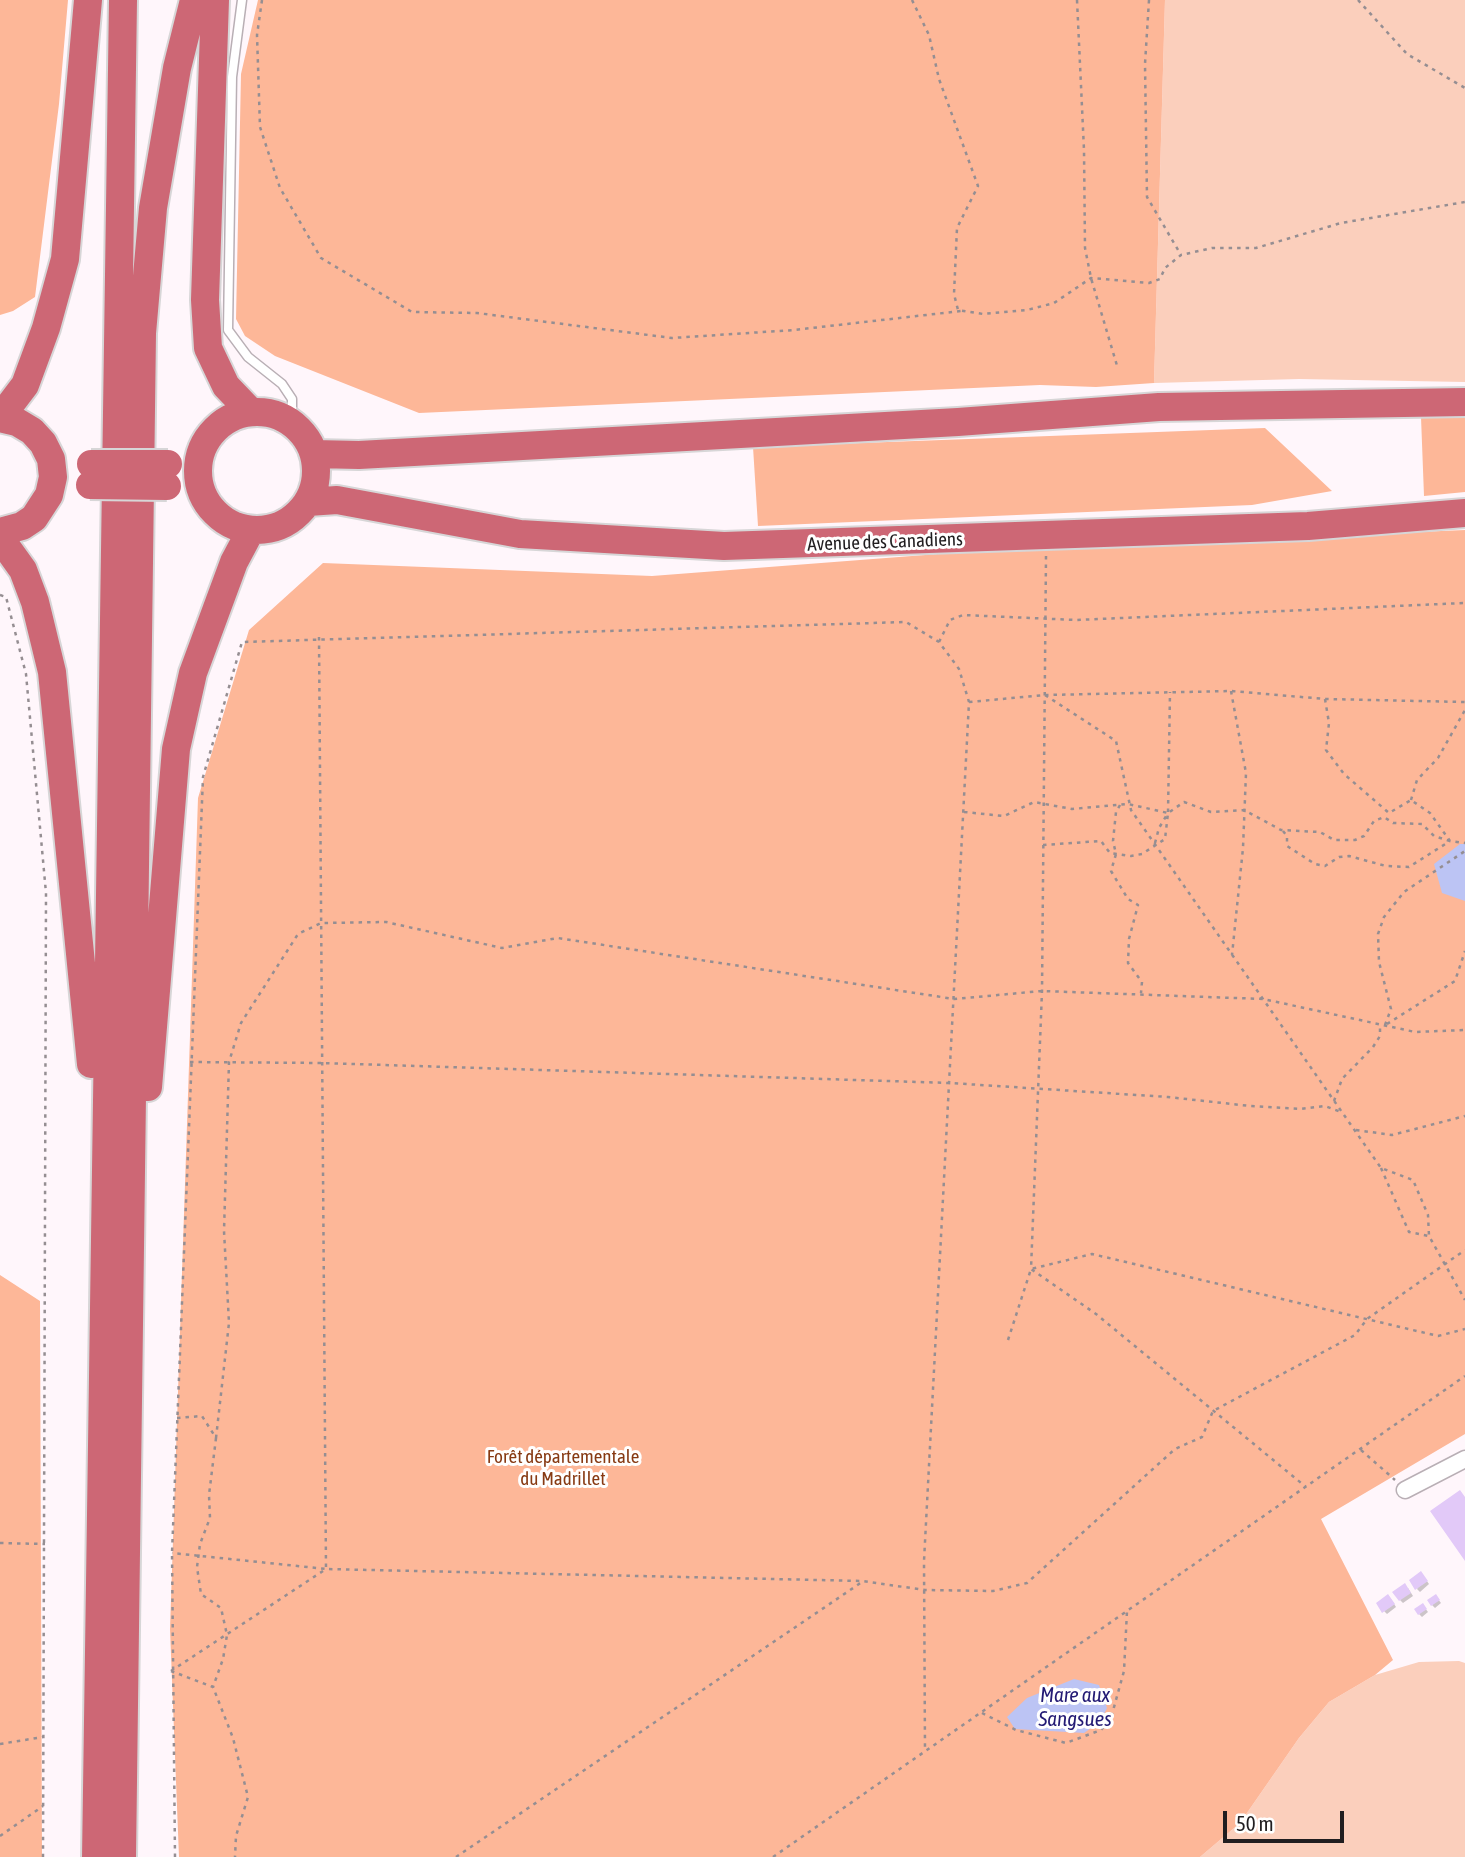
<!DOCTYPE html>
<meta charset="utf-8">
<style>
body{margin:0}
#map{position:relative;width:1465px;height:1857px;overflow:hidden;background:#fff6fb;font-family:"Asap Condensed",sans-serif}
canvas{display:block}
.scale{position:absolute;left:1223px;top:1811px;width:121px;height:32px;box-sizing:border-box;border:4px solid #211e20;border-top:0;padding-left:9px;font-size:21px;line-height:24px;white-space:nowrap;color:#211e20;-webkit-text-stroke:5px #fff;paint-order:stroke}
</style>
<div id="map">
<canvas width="1465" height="1857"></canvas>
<div class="scale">50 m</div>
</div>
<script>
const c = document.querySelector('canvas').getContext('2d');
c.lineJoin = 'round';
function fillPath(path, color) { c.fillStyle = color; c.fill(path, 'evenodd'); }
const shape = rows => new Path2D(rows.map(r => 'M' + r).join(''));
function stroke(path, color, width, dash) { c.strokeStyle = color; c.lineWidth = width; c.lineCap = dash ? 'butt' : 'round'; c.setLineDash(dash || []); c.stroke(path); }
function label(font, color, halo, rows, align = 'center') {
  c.font = font + ' "Asap Condensed",sans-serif'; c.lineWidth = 6; c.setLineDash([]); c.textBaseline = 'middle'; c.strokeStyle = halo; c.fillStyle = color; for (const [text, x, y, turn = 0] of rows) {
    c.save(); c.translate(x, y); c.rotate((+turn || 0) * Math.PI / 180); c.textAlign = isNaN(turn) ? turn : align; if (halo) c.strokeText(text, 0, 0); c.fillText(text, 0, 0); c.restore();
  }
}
fillPath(shape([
 [1165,0,1465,0,1465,382,1299,379,1154,383],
 [1459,1661,1465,1663,1465,1857,1200,1857,1240,1823,1299,1738,1329,1702,1375,1675,1419,1662]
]), '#fbcfbc');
fillPath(shape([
 [0,0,68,0,59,104,35,297,13,311,0,315],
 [258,0,1165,0,1154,383,1096,387,1040,385,419,413,275,356,245,336,236,319,241,74],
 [1421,417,1465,418,1465,492,1424,496],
 [1265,428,1332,491,1252,505,758,526,753,447],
 [1465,530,1465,1434,1321,1519,1393,1660,1375,1675,1329,1702,1299,1738,1240,1823,1200,1857,179,1857,170,1629,198,798,249,630,323,563,652,576,990,550],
 [0,1275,40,1301,42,1857,0,1857]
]), '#fdb798');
fillPath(shape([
 [1460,844,1465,844,1465,901,1442,893,1434,864],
 [1074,1679,1099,1685,1107,1708,1100,1722,1084,1733,1015,1729,1007,1717,1027,1698]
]), '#bcc4f4');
fillPath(shape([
 [1424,1577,1429,1584,1420,1592,1417,1589],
 [1408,1588,1413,1596,1403,1603,1400,1600],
 [1391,1599,1396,1607,1387,1614,1384,1611],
 [1438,1599,1441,1603,1435,1608,1432,1605],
 [1425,1608,1428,1612,1422,1617,1419,1614]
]), '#0003');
fillPath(shape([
 [1460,1490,1465,1497,1465,1561,1430,1511],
 [1421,1571,1428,1581,1415,1590,1409,1580],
 [1405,1583,1411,1593,1399,1601,1392,1592],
 [1388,1594,1395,1604,1382,1613,1376,1603],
 [1436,1594,1440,1600,1431,1606,1427,1600],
 [1423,1603,1427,1609,1418,1615,1414,1609]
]), '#e2c9f8');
const lane = shape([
 [242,0,232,77,228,330,248,357,282,384,292,399,292,422]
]);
const street = shape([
 [1405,1490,1465,1459]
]);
const highway = shape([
 [215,0,205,300,208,348,226,386,250,411],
 '198 471a59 59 0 1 1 118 0a59 59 0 1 1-118 0Z',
 [0,418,25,385,46,328,65,259,88,0],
 [0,418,17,422,32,431,43,443,51,459,53,477,49,495,34,518,22,526,0,532],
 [314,454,359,455,958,422,1159,407,1465,402],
 [308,502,337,500,520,534,724,546,1308,526,1465,513],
 [0,538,23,570,35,602,52,672,91,1064],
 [148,1087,176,749,193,673,234,562,251,530],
 [96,1857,123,0],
 [122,1857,142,333,153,208,177,68,194,0]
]);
stroke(lane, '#b9afb5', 11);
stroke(street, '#b9afb5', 19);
stroke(highway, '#d7d6d7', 32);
stroke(shape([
 [262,0,257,35,260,127,280,188,321,258,412,312,477,313,672,338,794,330,961,311],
 [912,0,929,35,939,79,978,186,957,228,954,294,958,310,983,314,1027,310,1054,303,1091,278,1149,283,1160,279,1165,268,1181,255,1212,248,1256,248,1341,223,1465,202],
 [1077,0,1084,150,1085,248,1091,278,1118,369],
 [1149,0,1145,64,1147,197,1181,255],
 [1358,0,1407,54,1465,88],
 [1046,556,1042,991,1031,1269,1096,1314,1306,1487],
 [0,595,6,597,26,674,46,893,43,1857],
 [319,637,326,1569,862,1581,925,1590,993,1591,1027,1583,1175,1449,1202,1437,1213,1411,1355,1335,1367,1319,1465,1250],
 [939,642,950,620,963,615,1076,620,1465,603],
 [1231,691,1246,773,1243,848,1232,955],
 [1045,695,1231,691,1325,699,1465,702],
 [1325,699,1329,723,1326,750,1344,774,1389,813,1411,800,1430,813,1450,841,1465,843],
 [969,702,1045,695,1116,741,1131,810,1381,1168,1413,1180,1428,1215,1429,1236,1465,1300],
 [1411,800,1417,780,1438,758,1465,710],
 [1120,805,1116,812,1113,841,1116,854,1111,871,1128,899,1138,905,1129,939,1128,963,1142,982,1141,993],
 [964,812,1004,816,1034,802,1072,809,1128,804,1168,813],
 [1283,831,1287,836,1287,846,1315,864,1325,866,1339,857,1349,856,1386,866,1409,867,1450,841],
 [1155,843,1159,828,1168,813,1170,692],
 [1043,845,1101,841,1110,853,1131,856,1142,854,1165,839,1168,813,1184,802,1211,812,1244,810,1281,830,1320,832,1334,840,1355,840,1364,836,1374,821,1384,817,1393,823,1422,824,1434,836,1450,841],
 [1387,1024,1455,981,1465,951],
 [1385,1025,1391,1009,1379,962,1378,934,1384,917,1404,892,1465,851],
 [190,1062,322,1063,950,1083,1168,1097,1250,1106,1300,1109,1325,1106,1341,1112],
 [1334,1101,1342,1079,1373,1047,1380,1036,1380,1024],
 [1356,1130,1392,1135,1465,1116],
 [1381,1168,1409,1232,1429,1236],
 [1008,1340,1031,1269,1092,1254,1438,1336,1465,1329],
 [177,1418,202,1416,216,1438,209,1495,210,1518,200,1544,197,1567,201,1594,221,1608,227,1635,223,1659,213,1687],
 [216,1438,229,1323,224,1231,229,1062,241,1023,298,934,321,923,386,922,502,948,558,938,954,999,1042,991,1263,999,1415,1032,1465,1030],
 [1361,1450,1395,1480],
 [0,1543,45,1544],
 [171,1671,326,1569,172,1553],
 [171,1671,213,1687,233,1738,248,1797,236,1836,235,1857],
 [982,1713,1016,1730,1066,1743,1101,1730,1111,1718,1124,1671,1127,1611],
 [0,1744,43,1737],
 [0,1836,43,1806],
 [175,1857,172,1553,203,777,242,642,906,622,939,642,959,669,969,702,924,1561,925,1751],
 [456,1857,862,1582],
 [773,1857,1465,1376]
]), '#958e92', 2.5, [3.5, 5]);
stroke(lane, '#fff', 8);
stroke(street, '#fff', 16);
stroke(highway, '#cd6775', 28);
const highwayBridge = shape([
 [91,464,168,464],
 [90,485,167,486]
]);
stroke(highwayBridge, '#d7d6d7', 32, []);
stroke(highwayBridge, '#cd6775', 28);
label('19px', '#211e20', '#fff', [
 ["Avenue des Canadiens",885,542,-2]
]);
label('19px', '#873a13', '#fff', [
 ["Forêt départementale",563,1457],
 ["du Madrillet",563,1479]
]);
label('italic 21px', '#231a74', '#fff', [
 ["Mare aux",1075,1695],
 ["Sangsues",1075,1719]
]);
</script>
